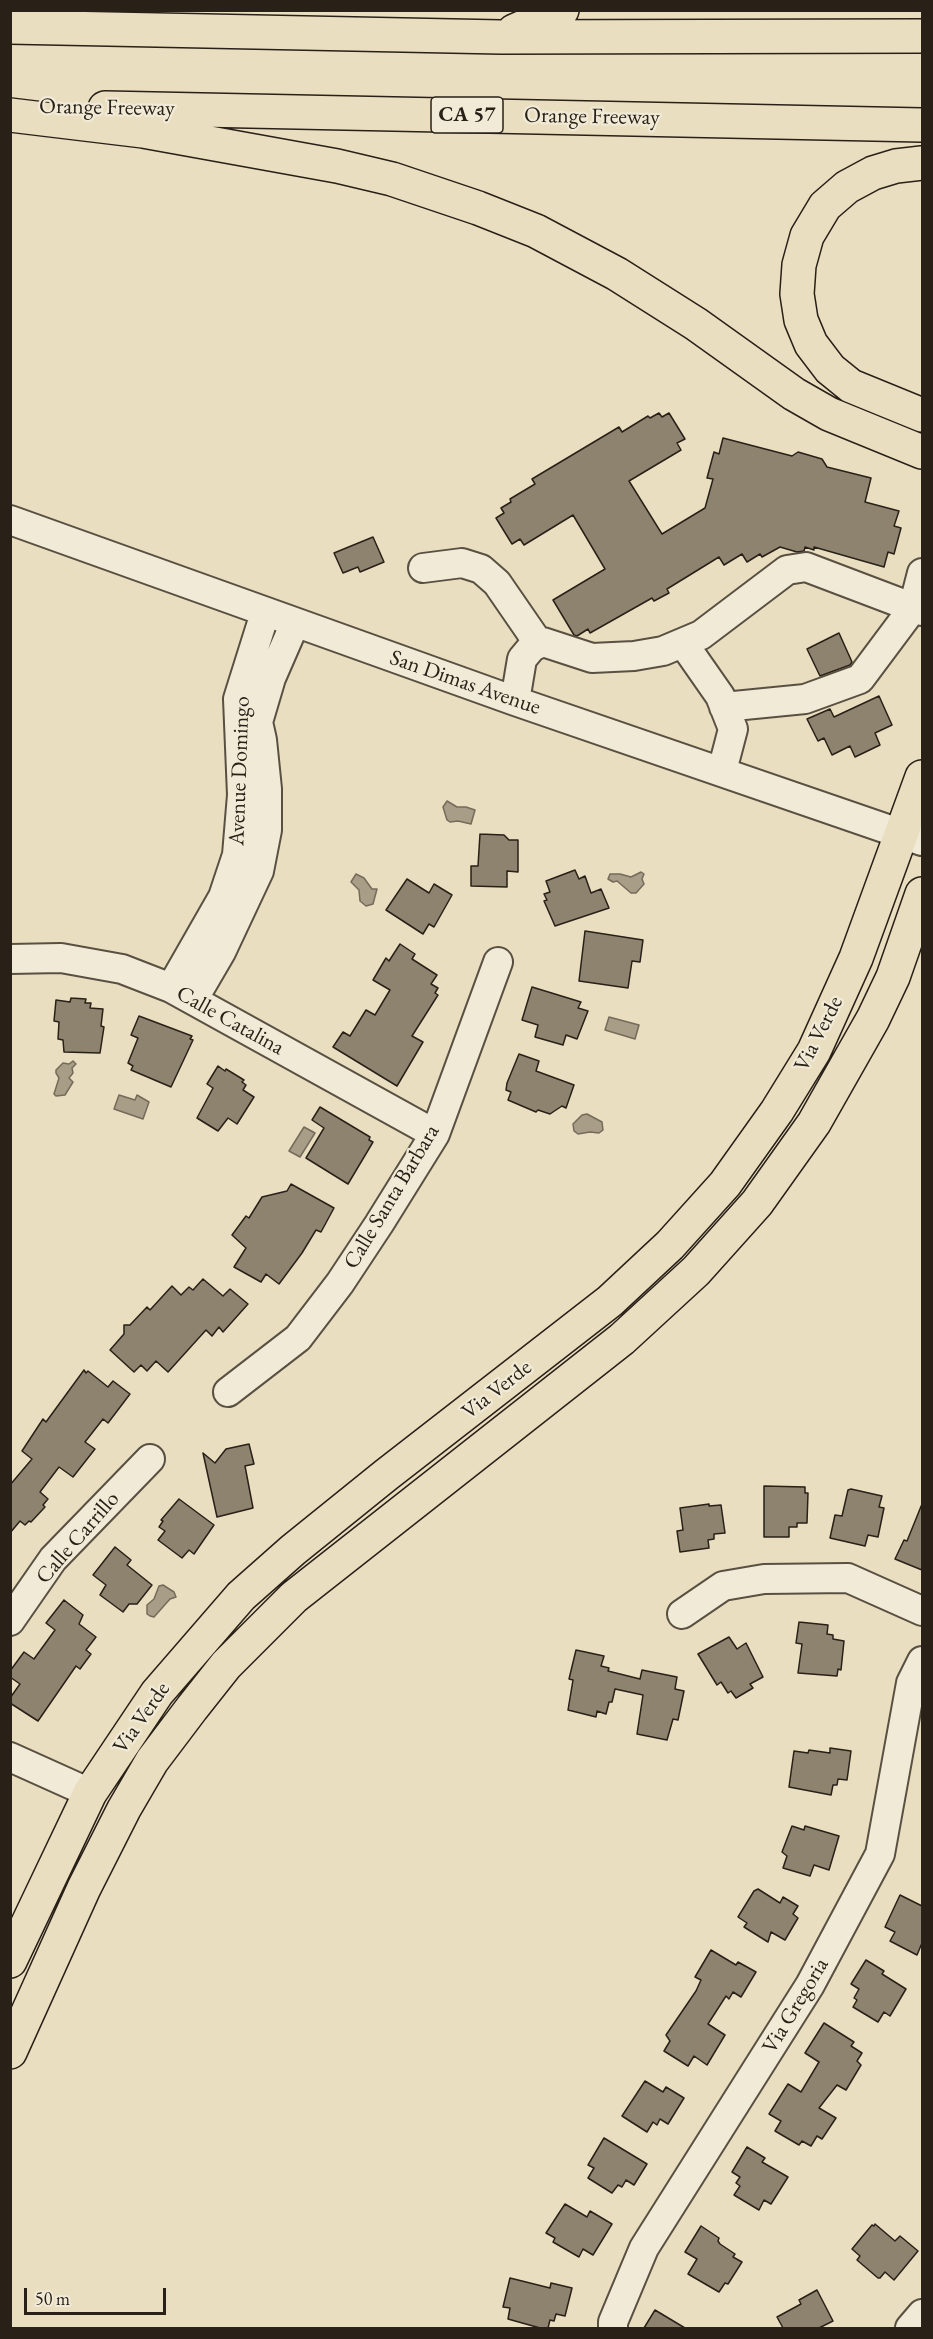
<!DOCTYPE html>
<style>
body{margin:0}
#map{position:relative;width:933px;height:2339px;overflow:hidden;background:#eadec1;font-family:"EB Garamond",serif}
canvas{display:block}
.frame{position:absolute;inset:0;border:12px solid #292017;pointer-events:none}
.scale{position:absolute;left:24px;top:2288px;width:142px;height:27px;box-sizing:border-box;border:3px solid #292017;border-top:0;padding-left:8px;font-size:18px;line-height:21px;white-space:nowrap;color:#292017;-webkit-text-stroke:4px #f1ead7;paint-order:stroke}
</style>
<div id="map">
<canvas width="933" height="2339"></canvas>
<div class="frame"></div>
<div class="scale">50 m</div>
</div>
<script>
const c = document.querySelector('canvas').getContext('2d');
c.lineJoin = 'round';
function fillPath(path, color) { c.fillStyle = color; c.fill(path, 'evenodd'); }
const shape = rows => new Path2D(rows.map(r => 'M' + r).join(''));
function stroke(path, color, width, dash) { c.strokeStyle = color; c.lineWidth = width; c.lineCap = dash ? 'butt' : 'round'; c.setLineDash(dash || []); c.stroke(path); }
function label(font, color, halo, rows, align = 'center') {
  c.font = font + ' "EB Garamond",serif'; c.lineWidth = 4.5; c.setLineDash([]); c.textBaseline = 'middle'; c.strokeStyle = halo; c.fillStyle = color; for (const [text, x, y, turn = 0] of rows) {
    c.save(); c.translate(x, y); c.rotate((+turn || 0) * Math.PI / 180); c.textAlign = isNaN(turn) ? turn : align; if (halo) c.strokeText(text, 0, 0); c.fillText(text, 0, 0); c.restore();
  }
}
const water = shape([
 [447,801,457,807,466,807,475,810,471,824,458,821,450,822,447,820,443,807,447,801],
 [641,872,644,874,642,879,644,884,636,893,631,893,617,881,613,882,608,879,610,874,620,874,631,877,641,872],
 [356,874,364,878,372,889,377,889,373,904,366,906,360,901,359,890,351,882,356,874],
 [609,1017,639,1025,635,1039,605,1030,609,1017],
 [73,1061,76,1064,72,1068,73,1073,69,1078,73,1082,65,1095,56,1096,54,1094,59,1078,56,1073,56,1070,63,1063,69,1064,73,1061],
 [119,1095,135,1100,137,1095,149,1102,143,1119,114,1109,119,1095],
 [587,1114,602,1122,603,1130,599,1133,590,1132,578,1134,574,1131,573,1124,582,1115,587,1114],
 [304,1127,315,1133,300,1157,289,1151,304,1127],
 [163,1585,174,1592,176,1597,170,1599,154,1617,150,1616,147,1614,147,1605,154,1599,159,1586,163,1585]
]);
fillPath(water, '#a89d87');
stroke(water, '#756b5a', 1.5);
const building = shape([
 [659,413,662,417,669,413,685,439,677,443,681,450,629,481,662,534,705,508,713,479,707,478,714,452,719,454,723,438,792,456,798,452,822,459,827,467,871,478,865,502,899,511,894,526,901,528,894,554,888,552,884,567,814,547,814,550,805,547,804,551,797,552,780,547,762,557,760,554,747,562,742,554,724,565,719,557,667,589,669,593,654,601,652,598,590,633,588,629,577,636,574,635,553,600,605,569,573,515,524,545,520,539,512,544,496,518,504,513,501,508,511,502,510,499,535,484,532,479,619,427,622,432,648,416,650,418,659,413],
 [373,537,384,562,360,572,358,567,343,573,334,553,373,537],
 [839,633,852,662,850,665,820,676,807,649,839,633],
 [879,696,892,725,875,733,880,745,855,757,850,746,832,755,824,738,818,741,807,719,830,709,834,717,879,696],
 [480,834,504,835,509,840,518,840,518,872,507,871,507,887,471,886,471,866,478,866,480,834],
 [575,870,579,879,585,876,591,893,601,889,609,908,555,926,544,901,547,900,544,894,550,892,546,881,575,870],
 [407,879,429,893,434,884,452,895,434,927,429,924,423,934,386,910,407,879],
 [585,931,643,940,640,962,632,961,628,988,579,981,585,931],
 [400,944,415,954,412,959,437,975,431,984,438,988,435,993,438,995,412,1036,423,1042,397,1086,333,1047,343,1032,350,1036,366,1010,375,1015,390,990,373,980,386,958,389,961,400,944],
 [532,987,581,1002,578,1008,588,1011,577,1039,566,1035,563,1045,535,1037,538,1025,522,1020,532,987],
 [71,998,86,999,85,1003,91,1003,90,1008,103,1009,101,1026,104,1027,100,1053,64,1052,63,1040,58,1039,59,1022,54,1021,56,1000,70,1002,71,998],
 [139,1016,192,1036,190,1039,193,1040,171,1087,131,1070,133,1066,128,1063,138,1038,131,1035,139,1016],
 [519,1054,539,1061,536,1071,574,1085,566,1108,562,1106,550,1114,538,1110,536,1112,508,1100,511,1092,506,1090,507,1083,519,1054],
 [218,1066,225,1071,226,1069,244,1080,242,1082,246,1085,243,1090,254,1097,237,1124,228,1118,218,1131,197,1118,213,1088,207,1084,218,1066],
 [320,1107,370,1137,369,1140,373,1142,348,1184,306,1158,324,1128,312,1120,320,1107],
 [291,1184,334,1208,321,1232,316,1230,302,1253,279,1284,266,1274,261,1282,234,1267,246,1248,232,1235,246,1216,249,1218,262,1197,287,1191,291,1184],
 [203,1279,223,1296,230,1289,248,1304,223,1332,219,1327,212,1336,206,1330,168,1372,156,1361,147,1371,141,1365,134,1372,110,1350,124,1334,124,1325,130,1325,147,1307,150,1310,172,1286,181,1295,189,1287,193,1290,203,1279],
 [84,1370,86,1373,88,1371,108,1387,113,1381,130,1394,108,1423,103,1419,85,1442,95,1449,73,1477,59,1467,40,1492,48,1499,43,1505,45,1507,31,1522,29,1521,25,1525,20,1521,10,1533,10,1485,32,1459,22,1451,43,1419,46,1422,84,1370],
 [249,1444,254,1464,245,1466,253,1508,217,1517,203,1453,215,1463,226,1449,249,1444],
 [764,1486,805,1487,805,1493,808,1493,807,1523,797,1523,797,1527,789,1527,789,1537,764,1537,764,1486],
 [851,1489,882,1496,879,1507,884,1508,878,1537,868,1535,865,1546,830,1538,835,1515,842,1516,848,1490,851,1489],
 [179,1499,214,1525,194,1554,189,1550,182,1558,158,1540,165,1531,159,1527,163,1521,161,1520,179,1499],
 [709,1504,709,1506,721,1505,725,1533,714,1534,714,1539,708,1540,709,1548,680,1552,677,1531,683,1530,680,1508,709,1504],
 [922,1504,922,1570,895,1559,904,1540,907,1541,922,1504],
 [115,1547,131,1560,127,1565,152,1585,137,1604,129,1604,123,1612,100,1595,106,1585,93,1575,115,1547],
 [64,1600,83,1615,79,1624,96,1637,86,1650,91,1654,80,1669,76,1666,38,1721,10,1703,10,1698,20,1684,10,1677,10,1671,24,1652,34,1659,55,1630,46,1623,64,1600],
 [799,1622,828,1625,827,1634,833,1635,833,1639,844,1641,841,1670,838,1669,837,1676,798,1673,802,1644,796,1643,799,1622],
 [729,1637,737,1649,746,1643,763,1677,750,1684,753,1688,736,1698,731,1691,728,1693,721,1682,717,1685,698,1654,729,1637],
 [576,1650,604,1656,601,1666,609,1668,608,1671,640,1679,642,1670,677,1677,675,1689,684,1691,678,1720,673,1719,667,1740,637,1734,643,1695,615,1689,612,1702,609,1702,606,1714,597,1711,596,1717,568,1710,573,1680,569,1679,576,1650],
 [830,1748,851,1751,847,1780,838,1779,837,1785,833,1785,831,1795,789,1787,794,1751,808,1753,809,1750,830,1753,830,1748],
 [792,1826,804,1830,805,1826,839,1836,829,1870,814,1865,810,1876,783,1868,787,1856,782,1852,792,1826],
 [758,1889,780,1903,783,1897,798,1906,793,1914,798,1918,785,1940,771,1932,768,1942,744,1927,747,1923,738,1917,754,1891,758,1889],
 [900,1895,922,1906,922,1943,917,1955,890,1941,895,1932,885,1927,900,1895],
 [711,1950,736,1965,738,1962,756,1972,741,1997,733,1992,729,1999,726,1996,708,2024,725,2035,707,2065,694,2056,688,2066,664,2051,670,2041,666,2035,696,1991,701,1980,695,1977,711,1950],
 [866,1960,884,1971,882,1974,906,1989,890,2016,884,2012,878,2022,853,2007,857,2000,854,1998,859,1989,851,1984,866,1960],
 [824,2023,854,2042,851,2046,862,2053,857,2061,861,2065,846,2090,837,2085,819,2108,836,2118,822,2139,817,2136,811,2146,802,2141,799,2145,775,2131,781,2121,769,2114,788,2084,801,2092,819,2062,805,2053,824,2023],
 [645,2081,663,2092,666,2087,684,2098,668,2124,660,2119,657,2125,653,2122,647,2132,622,2116,645,2081],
 [604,2138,647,2164,634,2185,626,2180,622,2187,618,2185,612,2193,588,2178,594,2168,588,2165,604,2138],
 [747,2147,765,2158,762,2162,788,2177,771,2204,764,2200,759,2210,734,2195,740,2186,736,2183,740,2177,732,2172,747,2147],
 [565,2204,587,2217,590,2211,612,2224,593,2255,583,2249,579,2257,553,2242,555,2238,546,2233,565,2204],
 [875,2224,895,2241,900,2236,918,2251,894,2280,885,2272,880,2278,878,2278,857,2260,860,2256,852,2249,872,2225,874,2226,875,2224],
 [701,2226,719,2238,718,2241,720,2244,735,2254,733,2257,742,2262,728,2284,725,2283,719,2292,688,2274,697,2259,685,2252,701,2226],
 [510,2278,550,2288,551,2283,572,2288,565,2316,556,2314,554,2321,550,2320,548,2328,540,2328,508,2319,510,2308,503,2307,510,2278],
 [817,2290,833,2321,819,2328,783,2328,777,2317,801,2304,799,2300,817,2290],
 [655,2310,685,2328,644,2328,655,2310]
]);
fillPath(building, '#8d836f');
stroke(building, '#292017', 1.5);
const minor = shape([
 [10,520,515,701,922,841],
 [423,568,462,563,481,569,497,583,539,644],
 [683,643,720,696,733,729,722,771],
 [515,701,522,659,532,647,543,642,592,658,634,656,663,651,701,635,787,570,806,567,922,611],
 [724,707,805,699,860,679,913,608,922,573],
 [10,959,61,958,122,969,171,988,435,1134],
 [171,988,223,897,237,855,242,795,238,699,265,613],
 [193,1000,221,952,259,871,267,830,267,789,262,740,258,722,271,678,295,623],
 [228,1392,298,1338,340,1283,379,1224,435,1134,498,962],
 [682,1614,723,1586,764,1579,848,1578,922,1611],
 [10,1621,53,1559,150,1459],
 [10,1757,90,1793],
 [613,2328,613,2322,644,2248,810,1985,880,1854,911,1683,922,1661],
 [910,2328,922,2314]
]);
const major = shape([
 [10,1961,90,1793,157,1693,241,1596,293,1550,386,1475,610,1301,670,1245,725,1184,777,1111,814,1051,856,958,922,777],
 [10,2052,84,1888,124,1809,152,1761,192,1708,226,1665,294,1597,622,1339,696,1271,757,1203,814,1123,873,1019,893,977,922,894]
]);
const highway = shape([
 [10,27,501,37,922,36],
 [514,31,562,10],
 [105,108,922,125],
 [10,115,143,131,337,166,392,179,478,208,536,231,617,274,696,324,794,394,829,414,922,452],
 [922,163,896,166,873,173,847,187,825,206,807,236,799,265,797,294,801,320,811,344,830,369,851,386,922,415]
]);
stroke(minor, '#595042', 32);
stroke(major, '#292017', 36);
stroke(highway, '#292017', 36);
stroke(minor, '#f1ead7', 28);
stroke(major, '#eadec1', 33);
stroke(highway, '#eadec1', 33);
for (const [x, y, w] of [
 [467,115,72]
]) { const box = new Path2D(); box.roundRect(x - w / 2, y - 18, w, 36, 4.5); c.fillStyle = '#f1ead7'; c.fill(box); stroke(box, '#292017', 1.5); }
label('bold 21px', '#292017', null, [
 ["CA 57",467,115]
]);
label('22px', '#292017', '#f1ead7', [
 ["Orange Freeway",107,108,1],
 ["Orange Freeway",592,117,1],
 ["San Dimas Avenue",465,683,19],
 ["Avenue Domingo",240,771,-88],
 ["Calle Catalina",230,1021,29],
 ["Via Verde",819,1034,-63],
 ["Calle Santa Barbara",392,1197,-59],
 ["Via Verde",497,1390,-38],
 ["Calle Carrillo",78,1538,-49],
 ["Via Verde",142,1718,-55],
 ["Via Gregoria",796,2006,-59]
]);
</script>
